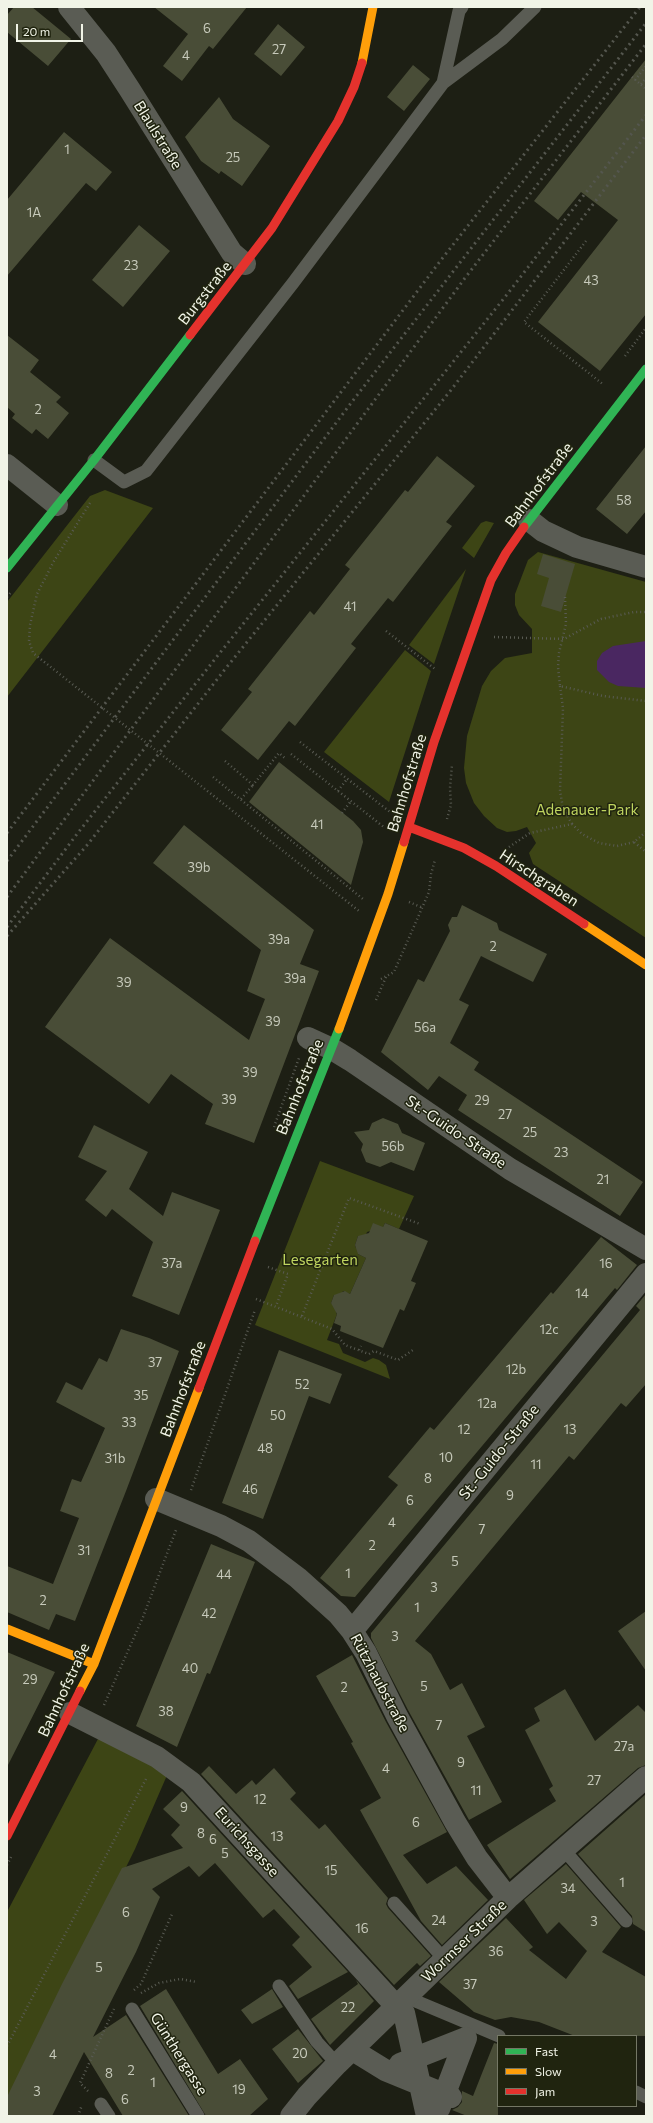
<!DOCTYPE html>
<meta charset="utf-8">
<style>
body{margin:0}
#map{position:relative;width:653px;height:2123px;overflow:hidden;background:#1d1f14;font-family:Commissioner,sans-serif}
canvas{display:block}
.frame{position:absolute;inset:0;border:8px solid #f1f4e7;pointer-events:none}
.legend{position:absolute;left:497px;top:2035px;width:140px;height:72px;box-sizing:border-box;background:#20240f;border:1px solid #747765;margin:0;padding:5px 7px;list-style:none;font-size:12px;color:#f1f4e7}
.legend li{display:flex;align-items:center;gap:8px;height:20px}
.legend b{width:20px;border:1px solid #747765}
.scale{position:absolute;left:16px;top:24px;width:67px;height:18px;box-sizing:border-box;border:2px solid #f1f4e7;border-top:0;padding-left:5px;font-size:12px;line-height:14px;white-space:nowrap;color:#f1f4e7;-webkit-text-stroke:3px #20240f;paint-order:stroke}
</style>
<div id="map">
<canvas width="653" height="2123"></canvas>
<div class="frame"></div>
<ul class="legend">
<li><b style="height:5px;background:#30b455"></b>Fast</li>
<li><b style="height:5px;background:#ff9f0a"></b>Slow</li>
<li><b style="height:5px;background:#e5322d"></b>Jam</li>
</ul>
<div class="scale">20 m</div>
</div>
<script>
const c = document.querySelector('canvas').getContext('2d');
c.lineJoin = 'round';
function fillPath(path, color) { c.fillStyle = color; c.fill(path, 'evenodd'); }
const shape = rows => new Path2D(rows.map(r => 'M' + r).join(''));
function stroke(path, color, width, dash) { c.strokeStyle = color; c.lineWidth = width; c.lineCap = dash ? 'butt' : 'round'; c.setLineDash(dash || []); c.stroke(path); }
function label(font, color, halo, rows, align = 'center') {
  c.font = font + ' Commissioner,sans-serif'; c.lineWidth = 3; c.setLineDash([]); c.textBaseline = 'middle'; c.strokeStyle = halo; c.fillStyle = color; for (const [text, x, y, turn = 0] of rows) {
    c.save(); c.translate(x, y); c.rotate((+turn || 0) * Math.PI / 180); c.textAlign = isNaN(turn) ? turn : align; if (halo) c.strokeText(text, 0, 0); c.fillText(text, 0, 0); c.restore();
  }
}
fillPath(shape([
 [105,490,153,508,7,697,7,602,90,496],
 [486,521,494,523,474,558,462,548,481,523],
 [538,552,646,582,646,938,533,864,529,853,536,843,527,827,516,831,507,832,497,828,484,816,474,803,466,783,464,768,467,736,482,686,491,671,505,658,532,653,532,629,519,615,515,605,515,594,528,560],
 [466,569,434,664,409,645],
 [405,650,431,671,389,802,324,752],
 [320,1161,414,1196,399,1229,385,1223,383,1227,367,1232,365,1237,358,1236,355,1245,356,1248,360,1250,358,1254,366,1258,350,1294,343,1291,341,1296,334,1295,331,1303,337,1309,336,1313,337,1314,327,1340,339,1344,343,1353,365,1362,373,1358,379,1360,386,1365,390,1379,255,1325],
 [99,1737,168,1773,135,1849,7,2108,7,1912]
]), '#3d4515');
fillPath(shape([
 [646,641,646,688,618,686,609,682,597,670,597,661,602,653,613,646]
]), '#4a2761');
fillPath(shape([
 [14,7,32,7,71,39,48,66,7,32,7,15],
 [154,7,247,7,213,49,209,46,182,81,163,66,188,34],
 [278,24,305,47,281,76,254,54],
 [646,59,646,314,600,371,538,322,618,220,581,192,558,220,534,201],
 [413,65,430,79,404,111,387,97],
 [219,97,233,119,270,146,242,186,221,171,219,174,201,161,185,137],
 [64,132,112,172,96,191,86,183,7,276,7,200],
 [139,225,170,251,123,307,92,280],
 [7,335,39,360,30,372,61,397,56,402,69,413,48,439,36,429,32,434,12,418,15,414,7,407],
 [646,446,646,511,627,534,596,509],
 [437,456,475,486,446,522,452,526,393,602,388,598,351,644,356,648,295,726,289,721,258,760,221,730,252,692,248,689,310,611,314,615,350,569,345,565,405,490,408,492],
 [543,554,575,564,561,612,541,606,549,578,537,574],
 [279,762,353,821,361,830,363,842,351,885,249,802],
 [184,825,314,930,300,964,319,971,254,1143,205,1124,213,1104,171,1074,149,1104,45,1027,110,938,249,1040,265,999,247,991,261,950,153,863],
 [462,905,497,923,499,930,547,954,533,982,481,956,459,1000,469,1005,450,1043,479,1062,474,1070,643,1182,620,1216,458,1110,467,1095,439,1076,428,1090,381,1052,418,979,424,982,450,931,448,925,452,917,457,917],
 [383,1118,398,1124,402,1133,425,1143,414,1171,391,1162,380,1167,366,1162,361,1150,363,1144,354,1132,369,1130,372,1123],
 [94,1125,148,1152,129,1189,163,1216,172,1192,220,1210,179,1315,132,1296,153,1242,112,1209,106,1217,85,1200,107,1171,78,1157],
 [373,1223,383,1227,385,1223,428,1241,411,1281,416,1283,404,1311,400,1309,383,1348,340,1331,341,1326,334,1323,337,1314,331,1303,334,1295,345,1291,350,1294,366,1258,358,1254,355,1245,358,1236,369,1233],
 [601,1237,637,1265,617,1290,615,1288,355,1597,341,1596,320,1578,398,1485,388,1477,430,1427,434,1430,551,1292,553,1294],
 [646,1294,646,1384,626,1407,621,1403,574,1460,569,1456,415,1641,431,1654,450,1690,462,1683,485,1727,467,1736,502,1802,469,1820,408,1710,371,1638,371,1633,640,1310,636,1306],
 [121,1329,149,1338,179,1351,126,1491,75,1621,56,1614,49,1630,7,1612,7,1566,53,1584,79,1518,60,1511,72,1479,81,1482,105,1428,56,1402,66,1382,82,1390,99,1358,107,1362],
 [279,1350,342,1374,330,1404,309,1396,263,1519,222,1503],
 [211,1544,255,1562,210,1674,207,1673,177,1747,136,1726],
 [646,1611,646,1671,618,1631],
 [7,1652,55,1672,7,1767],
 [352,1655,386,1722,447,1832,403,1855,427,1884,456,1866,488,1900,442,1945,421,1921,360,1810,381,1798,351,1743,353,1742,316,1676],
 [565,1689,595,1741,638,1705,646,1713,646,1765,638,1768,510,1879,487,1845,556,1801,549,1789,553,1786,525,1730,540,1721,534,1708],
 [209,1766,236,1794,252,1780,256,1785,274,1768,296,1793,290,1799,319,1829,325,1824,388,1898,386,1904,388,1908,431,1956,420,1966,417,1963,394,1985,201,1774],
 [182,1791,348,1972,298,1999,289,1986,312,1967,292,1945,300,1937,274,1909,263,1918,215,1863,199,1877,189,1866,152,1889,160,1897,136,1952,93,2037,126,2015,189,2116,123,2116,84,2052,52,2116,7,2116,7,2097,62,1984,122,1868,183,1848,171,1835,180,1825,163,1809],
 [646,1794,646,1932,633,1924,632,1916,578,1854],
 [566,1864,621,1927,602,1952,646,1977,646,2036,575,2036,539,2022,511,2017,495,2020,474,2012,439,1982,506,1918,533,1947,529,1950,566,1979,587,1951,559,1922,547,1934,524,1900],
 [356,1980,374,2001,330,2045,311,2019,358,1984],
 [166,1989,218,2074,240,2059,268,2099,249,2116,206,2116,140,2006],
 [272,1989,283,2007,252,2024,241,2010],
 [298,2029,323,2061,298,2083,272,2049],
 [494,2043,498,2044,498,2116,467,2116,452,2110,458,2107,462,2102,462,2091,473,2096]
]), '#494d37');
stroke(shape([
 [632,77,646,89],
 [635,80,646,66],
 [641,84,646,78],
 [586,241,524,322,604,385],
 [625,356,646,328],
 [90,503,54,561,37,594,30,625,29,641,33,653,359,911],
 [7,597,12,591],
 [565,597,566,624,559,653,558,667,560,686,603,696,646,701],
 [386,631,435,669],
 [494,637,564,639,601,619,634,612,646,612],
 [560,686,563,708,560,791,563,808,572,824],
 [300,742,390,812],
 [291,754,385,828],
 [225,761,253,785,279,753,286,759],
 [213,777,363,899],
 [338,791,347,779],
 [241,799,253,785],
 [342,813,351,801],
 [447,819,451,805,450,788,452,765],
 [646,832,634,842,646,852],
 [509,847,530,833,572,824,582,834,599,843,617,846,634,842],
 [409,902,423,908],
 [381,979,394,972,429,892,431,874,435,860],
 [376,1000,386,977],
 [274,1127,299,1058],
 [268,1267,288,1274,276,1306],
 [256,1299,332,1329,345,1345,369,1354,374,1351,398,1360,413,1350],
 [302,1316,349,1198,420,1224],
 [359,1350,361,1346],
 [191,1490,255,1310],
 [104,1705,143,1617,176,1530],
 [7,1865,11,1857],
 [134,1990,141,1984,172,1914],
 [141,1993,159,1983,180,1979,197,1982],
 [7,2046,147,1777],
 [88,2091,80,2083,114,2009],
 [78,2116,82,2105]
]), '#595b53', 2.5, [1, 3]);
stroke(shape([
 [443,83,502,39,535,7],
 [94,460,124,482,146,471,293,283,443,83,459,11,462,7],
 [564,1850,626,1921],
 [394,1903,445,1960],
 [279,1986,317,2042,337,2064],
 [406,1997,499,2036],
 [132,2009,198,2116],
 [636,2092,646,2097],
 [101,2104,109,2116]
]), '#5a5c54', 13);
stroke(shape([
 [69,7,106,53,130,90,232,253,245,264],
 [7,465,57,505],
 [529,520,543,531,577,547,646,567],
 [308,1038,332,1049,350,1060,510,1169,646,1249],
 [156,1499,221,1526,249,1541,298,1578,338,1614,352,1631,366,1653,397,1716,455,1822,477,1858,508,1898],
 [352,1631,646,1274],
 [70,1713,157,1757,191,1782,396,2006],
 [404,2013,427,2116],
 [359,2054,385,2070,451,2097],
 [400,2064,466,2038],
 [439,2109,466,2038],
 [291,2116,307,2096,337,2064,508,1898,646,1777]
]), '#5a5c54', 22);
stroke(shape([
 [524,527,646,369],
 [7,568,94,460,190,335],
 [255,1241,339,1029]
]), '#30b455', 9);
stroke(shape([
 [362,63,373,7],
 [584,924,646,965],
 [339,1029,388,894,404,842],
 [7,1629,94,1664],
 [80,1691,94,1664,199,1388]
]), '#ff9f0a', 9);
stroke(shape([
 [190,335,272,228,338,121,354,87,362,63],
 [409,827,464,848,496,866,584,924],
 [404,842,434,742,491,580,506,553,524,527],
 [199,1388,255,1241],
 [7,1836,80,1691]
]), '#e5322d', 9);
stroke(shape([
 [7,833,441,260,640,7],
 [7,861,351,403,646,23],
 [7,897,465,278,646,44],
 [7,927,77,834,215,659,505,297,646,115],
 [7,936,88,844,226,668,451,390,646,135]
]), '#54564e', 3, [2, 4]);
label('13px', '#c7cabb', null, [
 ["6",207,29],
 ["27",279,50],
 ["4",186,56],
 ["1",67,150],
 ["25",233,158],
 ["1A",34,213],
 ["23",131,266],
 ["43",591,281],
 ["2",38,410],
 ["58",624,501],
 ["41",350,607],
 ["41",317,825],
 ["39b",199,868],
 ["39a",279,940],
 ["2",493,947],
 ["39a",295,979],
 ["39",124,983],
 ["39",273,1022],
 ["56a",425,1028],
 ["39",250,1073],
 ["39",229,1100],
 ["29",482,1101],
 ["27",505,1115],
 ["25",530,1133],
 ["56b",393,1147],
 ["23",561,1153],
 ["21",603,1180],
 ["37a",172,1264],
 ["16",606,1264],
 ["14",582,1294],
 ["12c",549,1330],
 ["37",155,1363],
 ["12b",516,1370],
 ["52",302,1385],
 ["35",141,1396],
 ["12a",487,1404],
 ["50",278,1416],
 ["33",129,1423],
 ["12",464,1430],
 ["13",570,1430],
 ["48",265,1449],
 ["10",446,1458],
 ["31b",115,1459],
 ["11",536,1465],
 ["8",428,1479],
 ["46",250,1490],
 ["9",510,1496],
 ["6",410,1501],
 ["4",392,1523],
 ["7",482,1530],
 ["2",372,1546],
 ["31",84,1551],
 ["5",455,1562],
 ["1",348,1574],
 ["44",224,1575],
 ["3",434,1588],
 ["2",43,1601],
 ["1",417,1608],
 ["42",209,1614],
 ["3",395,1637],
 ["40",190,1669],
 ["29",30,1680],
 ["5",424,1687],
 ["2",344,1688],
 ["38",166,1712],
 ["7",439,1726],
 ["27a",624,1747],
 ["9",461,1763],
 ["4",386,1769],
 ["27",594,1781],
 ["11",476,1791],
 ["12",260,1800],
 ["9",184,1808],
 ["6",416,1823],
 ["8",201,1834],
 ["13",277,1837],
 ["6",213,1840],
 ["5",225,1854],
 ["15",331,1871],
 ["1",622,1883],
 ["34",568,1889],
 ["6",126,1913],
 ["24",439,1921],
 ["3",594,1922],
 ["16",362,1929],
 ["36",496,1952],
 ["5",99,1968],
 ["37",470,1985],
 ["22",348,2008],
 ["20",300,2054],
 ["4",53,2055],
 ["2",131,2071],
 ["8",109,2074],
 ["1",153,2083],
 ["19",239,2090],
 ["3",37,2092],
 ["6",125,2100]
]);
label('15px', '#f1f4e7', '#20240f', [
 ["Blaulstraße",158,135,58],
 ["Burgstraße",205,293,-52],
 ["Bahnhofstraße",539,485,-53],
 ["Bahnhofstraße",407,783,-73],
 ["Hirschgraben",539,878,33],
 ["Bahnhofstraße",300,1087,-68],
 ["St.-Guido-Straße",456,1132,34],
 ["Bahnhofstraße",183,1389,-69],
 ["St.-Guido-Straße",499,1452,-51],
 ["Rützhaubstraße",380,1683,62],
 ["Bahnhofstraße",64,1690,-65],
 ["Eurichsgasse",247,1842,48],
 ["Wormser Straße",464,1941,-44],
 ["Günthergasse",179,2054,58]
]);
label('15px', '#bfd45f', '#20240f', [
 ["Adenauer-Park",587,810],
 ["Lesegarten",320,1260]
]);
</script>
